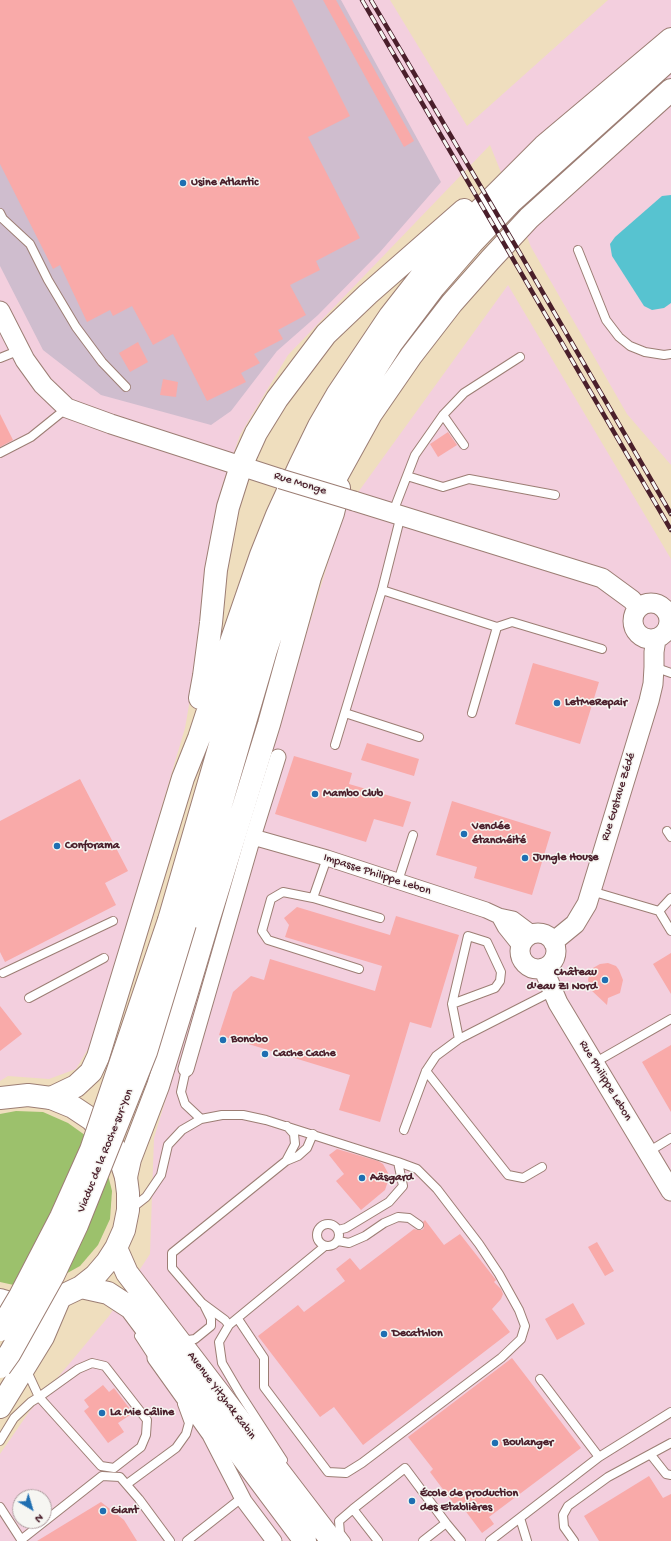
<!DOCTYPE html>
<meta charset="utf-8">
<style>
body{margin:0}
#map{position:relative;width:671px;height:1541px;overflow:hidden;background:#efdebe;font-family:"Gochi Hand",sans-serif}
canvas{display:block}
.north{position:absolute;left:12px;top:1489px;width:40px;height:40px;box-sizing:border-box;background:#f6f6f2;border:1px solid #b1a0a2;border-radius:50%;rotate:142deg;font-size:11px;font-weight:700;line-height:16px;text-align:center;color:#4a1f2b}
.north::after{content:'';display:block;margin:auto;width:14px;height:18px;background:#1f6fb2;clip-path:polygon(50% 0,100% 100%,50% 72%,0 100%)}
</style>
<div id="map">
<canvas width="671" height="1541"></canvas>
<div class="north">N</div>
</div>
<script>
const c = document.querySelector('canvas').getContext('2d');
c.lineJoin = 'round';
function fillPath(path, color) { c.fillStyle = color; c.fill(path, 'evenodd'); }
const shape = rows => new Path2D(rows.map(r => 'M' + r).join(''));
function stroke(path, color, width, dash) { c.strokeStyle = color; c.lineWidth = width; c.lineCap = dash ? 'butt' : 'round'; c.setLineDash(dash || []); c.stroke(path); }
function label(font, color, halo, rows, align = 'center') {
  c.font = font + ' "Gochi Hand",sans-serif'; c.lineWidth = 3; c.setLineDash([]); c.textBaseline = 'middle'; c.strokeStyle = halo; c.fillStyle = color; for (const [text, x, y, turn = 0] of rows) {
    c.save(); c.translate(x, y); c.rotate((+turn || 0) * Math.PI / 180); c.textAlign = isNaN(turn) ? turn : align; if (halo) c.strokeText(text, 0, 0); c.fillText(text, 0, 0); c.restore();
  }
}
fillPath(shape([
 [0,0,390,0,467,126,608,0,671,0,671,465,627,414,531,247,490,145,288,355,240,435,221,489,199,648,185,728,92,1042,76,1069,49,1079,8,1076,0,1081],
 [508,285,671,559,671,1541,0,1541,0,1454,29,1412,109,1316,150,1254,154,1138,343,513],
 [20,1497,44,1497,44,1521,20,1521]
]), '#f3cfde');
fillPath(shape([
 [0,0,341,0,441,182,380,252,318,315,277,351,231,411,211,425,101,395,43,350,0,266]
]), '#cfbdce');
fillPath(shape([
 [16,1111,43,1112,68,1123,89,1138,105,1163,112,1191,110,1219,98,1245,80,1266,53,1281,23,1287,0,1282,0,1114]
]), '#9cc16c');
fillPath(shape([
 [671,195,671,303,664,308,652,310,644,306,612,256,610,244,615,237,662,196]
]), '#57c3d0');
fillPath(shape([
 [0,0,292,0,350,116,308,137,360,238,316,261,320,270,290,285,306,315,278,330,283,339,254,354,260,363,241,373,246,382,207,401,173,334,153,345,132,306,113,316,110,310,87,322,60,265,53,269,0,164],
 [323,0,336,0,414,141,404,147],
 [138,342,148,362,130,372,119,353],
 [163,379,178,382,176,397,160,395],
 [0,414,13,440,0,447],
 [448,432,457,445,438,457,430,444],
 [533,663,599,682,580,744,515,724],
 [367,743,419,759,414,776,361,760],
 [294,756,352,773,349,784,411,802,403,827,374,819,366,842,275,814],
 [80,779,128,871,105,883,116,905,5,962,0,952,0,821],
 [452,801,551,832,532,895,474,878,477,867,436,855],
 [297,907,390,935,396,916,459,935,431,1028,410,1022,380,1122,339,1110,350,1075,219,1035,233,992,251,976,264,980,270,959,375,991,382,966,285,937,289,925,284,918],
 [671,953,671,994,653,964],
 [608,963,616,966,619,970,623,980,620,993,608,998,607,1005,591,990,588,980,590,972,593,968,600,964],
 [0,1006,22,1034,0,1051],
 [671,1045,671,1112,642,1062],
 [337,1149,378,1161,383,1164,388,1173,389,1178,385,1190,361,1210,336,1181,344,1174,329,1155],
 [425,1220,444,1245,460,1234,496,1280,494,1282,501,1289,503,1294,501,1299,492,1309,510,1332,363,1445,334,1407,320,1417,258,1336,298,1305,304,1312,345,1281,336,1269,350,1258,360,1270,414,1229,418,1230,422,1230,424,1228,423,1222],
 [597,1242,614,1271,605,1276,588,1247],
 [573,1303,585,1324,557,1340,545,1319],
 [512,1358,581,1448,489,1517,494,1524,482,1533,458,1501,454,1504,430,1472,433,1469,408,1437],
 [103,1385,109,1392,114,1388,133,1413,118,1423,124,1432,108,1443,84,1411,89,1407,84,1400],
 [649,1476,663,1498,671,1494,671,1541,599,1541,584,1516],
 [101,1502,124,1520,137,1541,37,1541]
]), '#f9aaa9');
const service = shape([
 [0,213,3,219,30,244,48,280,76,327,102,362,126,387],
 [578,250,606,320,619,337,630,346,645,352,664,355,671,354],
 [0,358,20,350],
 [443,415,464,445],
 [0,453,31,437,67,408],
 [407,476,443,487,469,479,555,495],
 [393,512,415,455,443,415,464,393,520,357],
 [382,590,497,627,512,622,602,649],
 [654,667,671,673],
 [345,713,419,737],
 [472,713,497,627],
 [335,745,382,590,401,515],
 [667,831,671,837],
 [398,881,413,835],
 [591,891,659,911,671,931],
 [313,898,327,858],
 [659,911,671,898],
 [359,969,268,940,262,931,271,899,283,892,313,898,380,918],
 [3,973,113,921],
 [29,998,104,958],
 [452,1004,495,988,500,981,501,972,487,942,468,936,452,1004,459,1039],
 [594,1063,671,1019],
 [186,1069,181,1092,185,1104,201,1119],
 [426,1071,508,1175,523,1178,542,1167],
 [404,1130,426,1071,436,1056,459,1039,553,991],
 [648,1152,671,1138],
 [286,1161,295,1144,294,1134,287,1126],
 [132,1208,146,1197,161,1175,168,1145,182,1130,201,1119,222,1115,243,1115,266,1120,398,1162,403,1186,389,1202,346,1228,338,1230],
 '317 1235a11 11 0 1 1 22 0a11 11 0 1 1-22 0Z',
 [338,1241,349,1243,365,1236,384,1223,398,1217,409,1218,419,1225],
 [238,1319,264,1358,264,1387,328,1472,346,1473,362,1463,501,1358,521,1339,525,1326,519,1310,499,1274,479,1244,437,1189,417,1169,398,1162],
 [229,1325,225,1320,202,1303,172,1268,172,1253,286,1161,298,1156,307,1148,313,1134],
 [139,1336,156,1362],
 [182,1341,195,1339,211,1326,211,1319,205,1307],
 [540,1379,599,1457],
 [0,1441,14,1418,31,1402,39,1397,78,1369,92,1363,105,1366,147,1420,146,1435,141,1447,114,1468,101,1466,39,1397,26,1369],
 [651,1455,666,1474,671,1475],
 [283,1460,239,1392,222,1363,219,1342,229,1325,325,1246],
 [127,1484,176,1448,186,1434,189,1423,182,1404],
 [0,1507,22,1541],
 [520,1518,527,1541],
 [446,1523,461,1541],
 [21,1540,102,1476,120,1477,139,1499,170,1541],
 [187,1541,239,1500,237,1494],
 [346,1541,340,1533,339,1521,353,1509],
 [378,1541,353,1509,405,1468,446,1523,423,1541],
 [490,1541,599,1457,671,1412],
 [574,1541,564,1527,563,1515,568,1506,608,1477,671,1443]
]);
const minor = shape([
 [278,757,253,837,327,858,486,910,499,916,513,919,533,934],
 [499,916,505,927,521,947],
 [186,1069,253,837],
 [155,1358,210,1435,244,1501,274,1541]
]);
const tertiary = shape([
 [0,311,25,360,43,385,67,408,111,424,281,479],
 [354,501,602,578,632,600,638,608],
 '633 621a18 18 0 1 1 36 0a18 18 0 1 1-36 0Z',
 '520 951a18 18 0 1 1 36 0a18 18 0 1 1-36 0Z',
 [553,942,575,924,587,904,649,701,653,684,654,667,654,652,656,639],
 [543,968,558,1003,671,1191]
]);
const primary = shape([
 [0,1098,28,1095,51,1098,73,1107,91,1119,107,1136,119,1155,126,1177,128,1193,128,1210,124,1230,116,1248,107,1262,95,1276,81,1287,60,1297,35,1303,10,1303,0,1300],
 [116,1248,127,1273,332,1541],
 [81,1287,108,1293,131,1308,305,1541]
]);
const trunk = shape([
 [200,698,204,676,211,623,216,570,228,507,241,466,256,433,277,399,326,334,368,294,464,210],
 [169,920,226,724,267,589,283,546,326,453,353,404,391,344,434,287,472,243,512,201,671,58],
 [185,924,195,894,266,650,299,551,318,510,371,414,411,356,452,303,490,260,529,218,671,90],
 [51,1098,76,1086,91,1072,98,1057,183,778,199,738,220,674,261,555,277,515,300,465,319,426,337,395,390,316,426,270,466,224,544,146,671,39],
 [126,1177,130,1159,158,1086,187,992,209,918,269,724,310,577,333,513,339,488],
 [0,1407,43,1337,60,1297]
]);
stroke(service, '#9c7e74', 10);
stroke(minor, '#9c7e74', 17);
stroke(tertiary, '#9c7e74', 21);
stroke(primary, '#9c7e74', 24);
stroke(trunk, '#9c7e74', 24);
stroke(service, '#fff', 8);
stroke(minor, '#fff', 15);
stroke(tertiary, '#fff', 19);
stroke(primary, '#fff', 22);
stroke(trunk, '#fff', 22);
const rail = shape([
 [362,0,671,530],
 [371,0,521,255,671,514]
]);
stroke(rail, '#4a1f2b', 4.5);
stroke(rail, '#f6f6f2', 3, [9]);
const tertiaryBridge = shape([
 [281,479,354,501]
]);
const trunkBridge = shape([
 [0,1330,20,1296,61,1217,91,1150,169,920],
 [0,1367,10,1353,53,1276,77,1225,146,1052,185,924]
]);
stroke(tertiaryBridge, '#9c7e74', 21, []);
stroke(trunkBridge, '#9c7e74', 24, []);
stroke(tertiaryBridge, '#fff', 19);
stroke(trunkBridge, '#fff', 22);
for (const [x, y, r, color] of [
 [183,183,4,"#1f6fb2"],
 [557,703,4,"#1f6fb2"],
 [315,794,4,"#1f6fb2"],
 [464,834,4,"#1f6fb2"],
 [57,846,4,"#1f6fb2"],
 [525,858,4,"#1f6fb2"],
 [605,980,4,"#1f6fb2"],
 [223,1040,4,"#1f6fb2"],
 [265,1054,4,"#1f6fb2"],
 [362,1178,4,"#1f6fb2"],
 [384,1334,4,"#1f6fb2"],
 [102,1413,4,"#1f6fb2"],
 [495,1443,4,"#1f6fb2"],
 [412,1501,4,"#1f6fb2"],
 [103,1511,4,"#1f6fb2"]
]) { const dot = new Path2D(); dot.arc(x, y, r, 0, 2 * Math.PI); c.fillStyle = color; c.fill(dot); stroke(dot, '#f6f6f2', 1.5); }
label('bold 12px', '#4a1f2b', '#f6f6f2', [
 ["Usine Atlantic",191,183],
 ["LetMeRepair",565,703],
 ["Mambo Club",323,794],
 ["Vendée",472,827],
 ["étanchéité",472,841],
 ["Conforama",65,846],
 ["Jungle House",533,858],
 ["Château",597,973,"right"],
 ["d'eau ZI Nord",597,987,"right"],
 ["Bonobo",231,1040],
 ["Cache Cache",273,1054],
 ["Aäsgard",370,1178],
 ["Decathlon",392,1334],
 ["La Mie Câline",110,1413],
 ["Boulanger",503,1443],
 ["École de production",420,1494],
 ["des Etablières",420,1508],
 ["Giant",111,1511]
], 'left');
label('12px', '#4a1f2b', '#f6f6f2', [
 ["Rue Monge",300,484,17],
 ["Rue Gustave Zédé",619,797,-73],
 ["Impasse Philippe Lebon",377,875,18],
 ["Rue Philippe Lebon",605,1081,59],
 ["Viaduc de la Roche-sur-Yon",106,1151,-68],
 ["Avenue Yitzhak Rabin",221,1396,53]
]);
</script>
